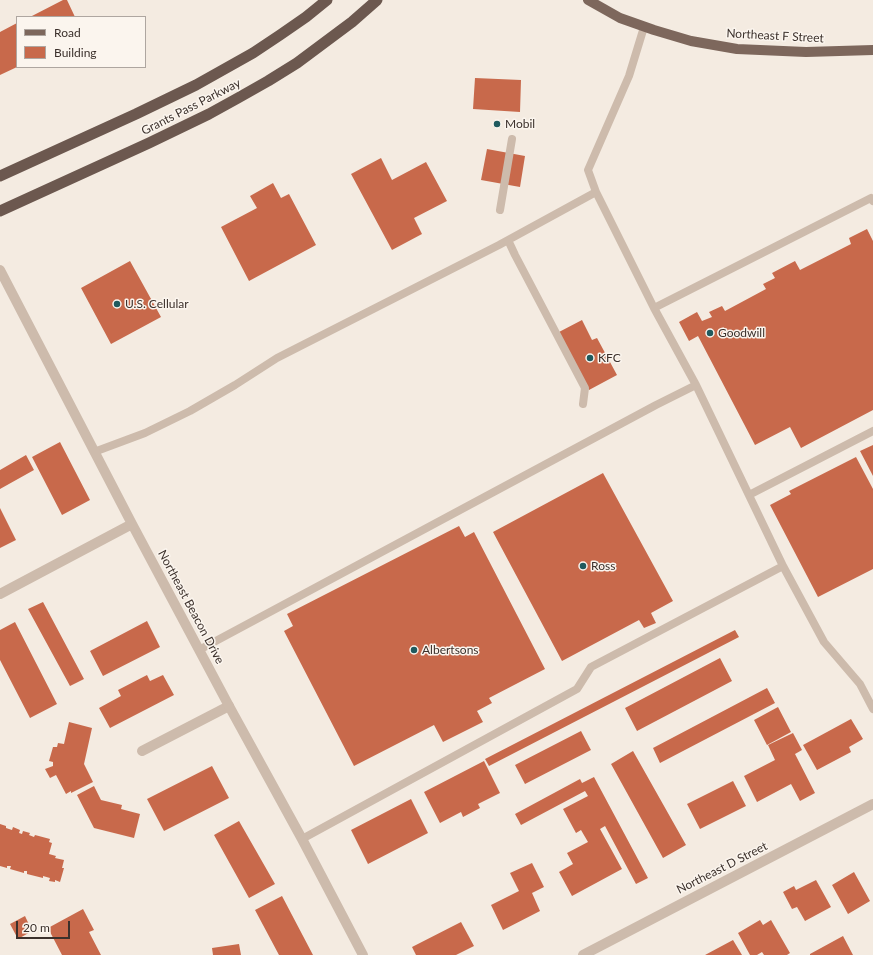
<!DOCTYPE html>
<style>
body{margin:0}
#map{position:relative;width:873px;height:955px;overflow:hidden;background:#f4ebe1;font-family:Lato,sans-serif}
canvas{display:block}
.legend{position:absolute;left:16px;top:16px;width:130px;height:52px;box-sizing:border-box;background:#fbf5ee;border:1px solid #aea6a0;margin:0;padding:5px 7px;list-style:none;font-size:12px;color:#3b302b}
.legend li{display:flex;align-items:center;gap:8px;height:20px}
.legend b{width:20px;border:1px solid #aea6a0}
.scale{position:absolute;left:16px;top:921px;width:54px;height:18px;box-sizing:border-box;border:2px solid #3b302b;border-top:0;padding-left:5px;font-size:12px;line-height:14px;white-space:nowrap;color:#3b302b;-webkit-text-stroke:3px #fbf5ee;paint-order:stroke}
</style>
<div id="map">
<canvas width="873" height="955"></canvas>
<ul class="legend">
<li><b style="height:5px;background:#7d675c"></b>Road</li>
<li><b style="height:11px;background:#c8694b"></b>Building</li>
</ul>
<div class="scale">20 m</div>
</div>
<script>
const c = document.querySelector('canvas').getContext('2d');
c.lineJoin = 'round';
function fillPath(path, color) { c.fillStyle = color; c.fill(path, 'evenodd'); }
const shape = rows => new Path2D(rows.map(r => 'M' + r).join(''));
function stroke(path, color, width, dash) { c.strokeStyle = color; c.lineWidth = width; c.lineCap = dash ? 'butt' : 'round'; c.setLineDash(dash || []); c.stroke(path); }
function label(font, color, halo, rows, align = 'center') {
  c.font = font + ' Lato,sans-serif'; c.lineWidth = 3; c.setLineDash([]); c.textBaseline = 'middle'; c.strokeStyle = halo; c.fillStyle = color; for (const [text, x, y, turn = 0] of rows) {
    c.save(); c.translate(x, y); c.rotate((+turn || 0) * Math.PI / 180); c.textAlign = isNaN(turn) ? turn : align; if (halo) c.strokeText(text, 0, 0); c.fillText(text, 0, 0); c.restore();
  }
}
fillPath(shape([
 [63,0,67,0,75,17,30,17],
 [17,23,17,67,0,75,0,32],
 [475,78,521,80,520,112,473,109],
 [487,149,525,156,520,187,481,180],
 [381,158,392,180,426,162,447,201,414,218,422,234,392,250,351,174],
 [273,183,281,198,289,194,316,245,249,281,221,227,257,208,250,196],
 [867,229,873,241,873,410,801,448,790,427,755,445,698,336,689,341,679,322,697,312,702,321,712,317,709,312,722,306,725,311,766,289,763,284,775,278,772,273,795,261,800,270,851,244,849,238],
 [130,261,161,317,111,344,81,288],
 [582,320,592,340,597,338,617,375,589,390,559,332],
 [60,442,90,500,62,515,32,457],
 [873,445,873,476,860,451],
 [26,455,34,470,0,489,0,470],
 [856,457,873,489,873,569,818,597,770,505,791,494,789,491],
 [603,473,673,601,651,613,656,623,644,628,639,620,562,661,493,532],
 [0,508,16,540,0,548],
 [459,526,465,537,474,532,545,669,489,698,492,703,477,711,483,722,443,742,434,725,354,766,284,631,293,626,287,614],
 [43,602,84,679,70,686,28,609],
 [147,621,160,647,103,676,90,651],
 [15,622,57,704,30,718,0,660,0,630],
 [735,630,739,637,489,766,485,759],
 [720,658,732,681,637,731,625,708],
 [147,675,150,681,163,675,174,695,110,728,99,708,121,696,118,690],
 [767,688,775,703,660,763,653,748],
 [778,707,791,732,767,745,754,720],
 [851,719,863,739,849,747,851,752,817,770,803,745],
 [69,722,92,728,84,764,93,782,71,793,71,791,66,794,56,775,50,778,45,769,53,766,53,762,49,761,53,747,57,747,58,743,64,744],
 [581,731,591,750,525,784,515,765],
 [793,733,802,750,795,754,815,793,800,801,791,784,757,802,744,776,775,760,768,745],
 [633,751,686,845,663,858,611,764],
 [484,761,500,793,478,804,480,808,463,817,461,812,440,823,424,792],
 [212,766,229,798,164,831,147,799],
 [594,777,648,878,636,884,605,826,600,829,622,869,572,896,559,872,573,864,567,853,588,842,581,830,576,833,563,809,588,796,585,791,521,825,515,814,580,779,582,783],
 [733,781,746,806,700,829,687,804],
 [94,786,101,800,122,805,121,809,140,814,134,838,94,828,77,795],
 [411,799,428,833,368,864,351,830],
 [239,821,275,884,249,898,214,835],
 [0,824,6,826,6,828,12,830,13,827,20,830,19,833,22,834,23,831,30,833,29,835,34,837,35,835,50,839,49,842,52,843,49,854,56,856,55,858,64,860,62,868,64,868,60,882,55,880,55,882,49,881,50,878,43,876,43,878,27,874,27,871,24,871,24,873,10,869,11,866,7,866,7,868,0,866],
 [532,863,544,887,532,893,540,911,503,930,491,905,519,891,510,873],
 [854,872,870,901,848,914,832,885],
 [816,880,831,907,805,921,797,907,792,909,783,892,794,886,796,890],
 [282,896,313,955,279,955,255,910],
 [83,909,94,930,89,932,101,955,62,955,48,928],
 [25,916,32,931,18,939,10,924],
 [760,920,763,925,771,920,790,953,787,955,764,955,762,952,757,955,750,955,738,933],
 [461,922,474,946,456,955,416,955,412,947],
 [843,936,853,955,810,955,810,954],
 [733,940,742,955,705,955],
 [239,944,241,955,213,955,212,948]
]), '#c8694b');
stroke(shape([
 [596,192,588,170,629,76,644,27],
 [500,210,512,139],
 [508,240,515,255,585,388,583,404],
 [654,308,871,198,873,201],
 [94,452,145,433,190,411,235,385,277,358,499,245,596,192,654,308,696,385],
 [749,495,873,431],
 [783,566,824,642,860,684,873,709],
 [199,650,656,405,696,385,783,566,591,667,577,689,302,839]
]), '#cdbbac', 8);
stroke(shape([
 [142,751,229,706]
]), '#cdbbac', 10);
stroke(shape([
 [0,270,132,524,229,706,302,839,363,955],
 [0,594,132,524],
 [583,955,873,804]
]), '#cdbbac', 10);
stroke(shape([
 [588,0,620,18,654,30,691,41,737,49,806,52,873,50]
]), '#7d675c', 10);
stroke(shape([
 [0,176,136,114,196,85,253,53,280,35,306,17,327,0],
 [0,211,149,143,209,114,238,98,268,81,297,63,352,22,377,0]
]), '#6c584f', 11);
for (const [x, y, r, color] of [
 [497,124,4,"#1f5a5e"],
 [117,304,4,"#1f5a5e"],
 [710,333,4,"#1f5a5e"],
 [590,358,4,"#1f5a5e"],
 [583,566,4,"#1f5a5e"],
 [414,650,4,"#1f5a5e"]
]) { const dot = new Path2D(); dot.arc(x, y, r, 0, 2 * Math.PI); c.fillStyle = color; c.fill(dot); stroke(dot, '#fbf5ee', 1.5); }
label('12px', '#3b302b', '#fbf5ee', [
 ["Northeast F Street",775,36,3],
 ["Grants Pass Parkway",191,107,-27],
 ["Northeast Beacon Drive",191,607,62],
 ["Northeast D Street",722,868,-27]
]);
label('12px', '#3b302b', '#fbf5ee', [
 ["Mobil",505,124],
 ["U.S. Cellular",125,304],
 ["Goodwill",718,333],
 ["KFC",598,358],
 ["Ross",591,566],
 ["Albertsons",422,650]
], 'left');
</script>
